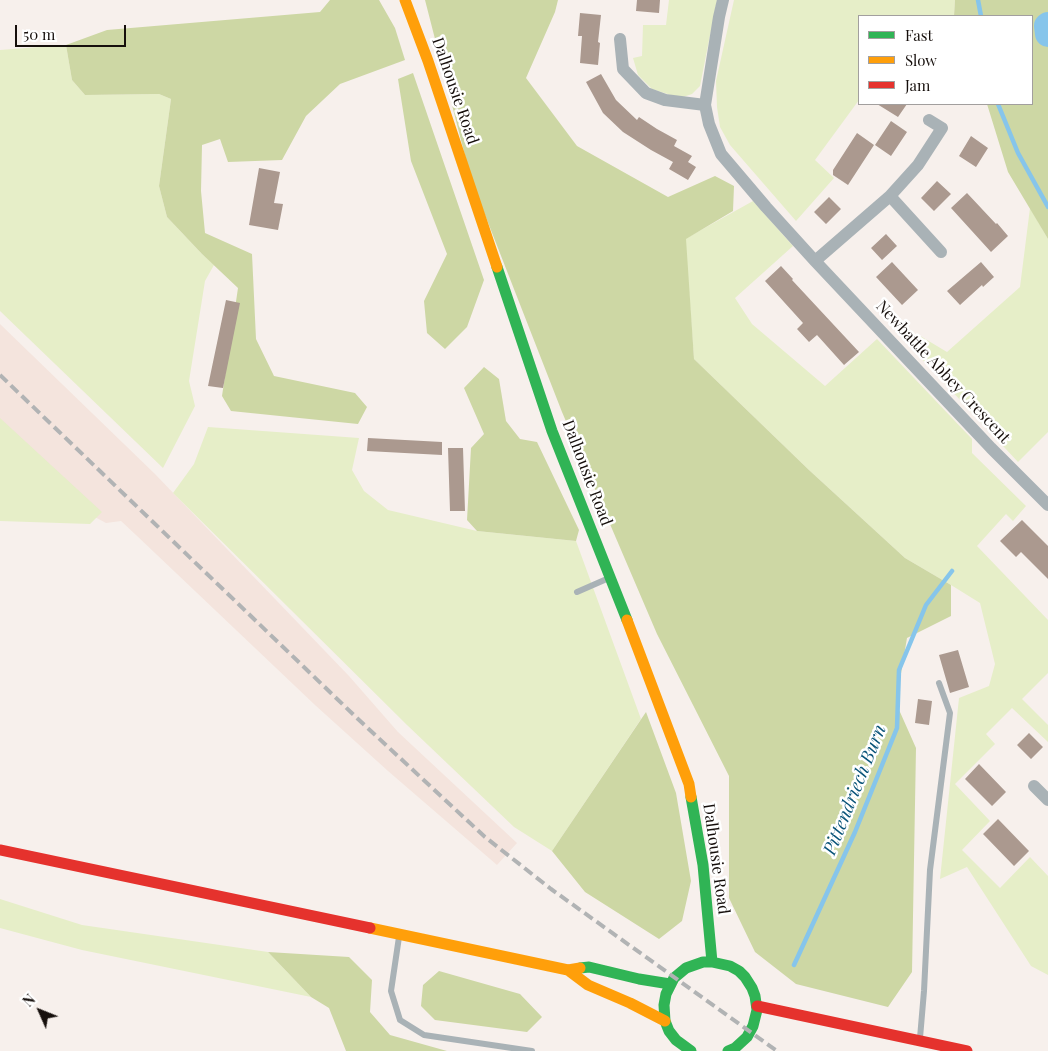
<!DOCTYPE html>
<style>
body{margin:0}
#map{position:relative;width:1048px;height:1051px;overflow:hidden;background:#f7f0ec;font-family:"Playfair Display",serif}
canvas{display:block}
.legend{position:absolute;left:858px;top:15px;width:175px;height:90px;box-sizing:border-box;background:#fff;border:1px solid #a29f9e;margin:0;padding:6px 9px;list-style:none;font-size:15px;color:#160f0c}
.legend li{display:flex;align-items:center;gap:10px;height:25px}
.legend b{width:25px;border:1px solid #a29f9e}
.north{position:absolute;left:15px;top:986px;width:50px;height:50px;-webkit-text-stroke:4px #fff;paint-order:stroke;rotate:314deg;font-size:14px;font-weight:700;line-height:20px;text-align:center;color:#160f0c}
.north::after{content:'';display:block;margin:auto;width:18px;height:22px;background:#160f0c;clip-path:polygon(50% 0,100% 100%,50% 72%,0 100%)}
.scale{position:absolute;left:15px;top:25px;width:111px;height:22px;box-sizing:border-box;border:2px solid #160f0c;border-top:0;padding-left:6px;font-size:15px;line-height:18px;white-space:nowrap;color:#160f0c;-webkit-text-stroke:4px #fff;paint-order:stroke}
</style>
<div id="map">
<canvas width="1048" height="1051"></canvas>
<ul class="legend">
<li><b style="height:6px;background:#30b455"></b>Fast</li>
<li><b style="height:6px;background:#ff9f0a"></b>Slow</li>
<li><b style="height:6px;background:#e5322d"></b>Jam</li>
</ul>
<div class="north">N</div>
<div class="scale">50 m</div>
</div>
<script>
const c = document.querySelector('canvas').getContext('2d');
c.lineJoin = 'round';
function fillPath(path, color) { c.fillStyle = color; c.fill(path, 'evenodd'); }
const shape = rows => new Path2D(rows.map(r => 'M' + r).join(''));
function stroke(path, color, width, dash) { c.strokeStyle = color; c.lineWidth = width; c.lineCap = dash ? 'butt' : 'round'; c.setLineDash(dash || []); c.stroke(path); }
function label(font, color, halo, rows, align = 'center') {
  c.font = font + ' "Playfair Display",serif'; c.lineWidth = 5; c.setLineDash([]); c.textBaseline = 'middle'; c.strokeStyle = halo; c.fillStyle = color; for (const [text, x, y, turn = 0] of rows) {
    c.save(); c.translate(x, y); c.rotate((+turn || 0) * Math.PI / 180); c.textAlign = isNaN(turn) ? turn : align; if (halo) c.strokeText(text, 0, 0); c.fillText(text, 0, 0); c.restore();
  }
}
fillPath(shape([
 [0,324,155,474,349,676,398,732,517,843,497,865,388,771,315,705,136,535,121,521,106,523,93,516,0,450]
]), '#f4e4dd');
fillPath(shape([
 [669,0,717,0,700,86,692,94,680,98,652,89,638,75,633,58,642,56,643,25,666,25],
 [734,0,955,0,954,16,859,16,859,100,815,160,834,178,796,221,730,145,720,127,717,107,716,81],
 [66,45,72,80,85,95,159,94,171,99,159,186,167,217,202,254,214,265,205,281,189,381,195,406,163,468,0,311,0,50],
 [753,201,793,246,735,298,752,324,825,386,877,339,972,439,972,453,1026,506,1013,521,1006,514,977,546,1048,620,1048,673,1022,699,1048,725,1048,742,1012,708,986,734,995,744,955,784,990,821,962,850,1000,888,1030,857,1048,876,1048,975,1031,966,967,867,940,879,959,698,989,686,995,664,980,603,951,585,905,558,809,470,694,359,685,239],
 [1030,208,1048,239,1048,432,1018,462,905,341,917,334,947,352,1020,287],
 [0,418,102,512,90,524,0,521],
 [208,427,359,438,352,470,364,491,388,510,477,531,576,541,641,719,552,851,514,827,407,725,173,493,194,464],
 [0,899,82,925,268,952,311,997,82,950,0,928]
]), '#e6eec8');
fillPath(shape([
 [330,0,379,0,395,28,405,60,340,84,306,116,282,160,228,162,220,139,202,145,201,191,205,233,252,254,256,339,274,376,355,393,367,407,358,424,231,411,222,396,238,288,202,254,167,217,159,186,171,99,159,94,85,95,72,80,66,45,107,30,320,12],
 [425,0,558,0,555,12,526,78,577,146,668,197,715,176,734,186,733,211,686,239,694,359,809,470,905,558,951,585,951,616,907,638,896,703,916,748,912,972,888,1007,796,984,755,952,729,898,729,776,657,634,562,412,471,179],
 [955,0,1048,0,1048,239,1008,172,987,104,1032,104,1032,16,954,16],
 [413,73,484,280,467,327,445,349,427,333,424,301,447,254,411,161,398,79],
 [484,367,499,379,506,421,520,439,537,442,579,530,576,541,477,531,467,520,471,448,484,434,464,388],
 [646,712,676,793,691,881,682,921,659,939,585,892,552,851],
 [268,952,349,957,372,980,370,1012,390,1035,447,1051,346,1051,329,1008,311,997],
 [439,971,520,994,542,1017,527,1032,435,1020,421,1006,423,985]
]), '#cdd7a4');
stroke(shape([
 [978,0,981,16],
 [998,104,1018,153,1048,207],
 [794,965,855,832,897,728,899,670,926,605,952,571]
]), '#86c5eb', 4.5);
stroke(shape([
 [1048,25,1047,26,1048,34]
]), '#86c5eb', 26);
fillPath(shape([
 [637,0,660,0,659,13,636,11],
 [580,13,601,15,598,42,600,43,598,65,580,63,582,36,578,36],
 [601,74,616,100,637,120,639,117,657,129,677,140,674,146,692,156,688,162,696,167,688,180,669,169,673,162,651,150,623,132,603,113,586,82],
 [877,104,907,104,898,117],
 [891,121,907,132,891,156,875,145],
 [857,133,874,145,848,185,833,175,833,170],
 [971,136,988,148,976,167,959,156],
 [259,168,280,172,274,203,283,204,278,230,249,225],
 [937,181,951,194,934,211,921,198],
 [967,193,996,224,997,223,1008,236,991,252,951,208],
 [829,197,841,209,826,224,814,212],
 [886,234,897,246,882,260,871,248],
 [892,262,918,290,902,305,876,277],
 [981,262,994,277,983,287,982,285,960,305,947,291],
 [781,266,793,279,792,280,859,352,844,365,817,335,809,342,797,329,803,323,765,281],
 [226,300,240,303,223,388,208,386],
 [368,438,442,442,442,455,367,451],
 [448,448,463,448,465,511,450,511],
 [1022,520,1048,546,1048,579,1021,552,1016,557,1000,541],
 [958,650,969,687,950,693,939,655],
 [918,699,932,701,929,725,915,723],
 [1029,733,1043,747,1031,759,1017,745],
 [979,764,1006,792,992,806,965,779],
 [998,819,1029,851,1014,866,983,834]
]), '#ab998f');
stroke(shape([
 [577,592,609,578],
 [399,937,391,991,400,1020,424,1035,532,1051],
 [920,1038,924,991,930,870,950,713,939,683]
]), '#a9b2b6', 6);
stroke(shape([
 [723,0,719,17,705,105,709,124,721,154,766,207,815,261,991,448,1048,505],
 [620,39,623,69,646,93,665,100,705,105],
 [890,196,941,252],
 [815,261,890,196,918,165,942,128,929,120],
 [1034,786,1048,800]
]), '#a9b2b6', 12);
stroke(shape([
 [497,267,552,431,627,620],
 [691,797,703,865,712,962],
 [580,968,589,967,639,979,670,984],
 [691,1051,676,1040,669,1031,665,1021,664,1005,666,994,674,978,686,968,703,962,712,962,730,966,739,971,745,977,752,988,755,996,757,1010,753,1026,747,1037,735,1048,728,1051]
]), '#30b455', 11);
stroke(shape([
 [405,0,428,61,497,267],
 [627,620,689,784,691,797],
 [370,928,568,970,580,968],
 [568,970,588,985,630,1003,665,1021]
]), '#ff9f0a', 11);
stroke(shape([
 [0,850,370,928],
 [757,1006,967,1051]
]), '#e5322d', 11);
stroke(shape([
 [0,375,358,719,485,837,551,889,777,1051]
]), '#b1b3b4', 4, [10, 5]);
label('16px', '#160f0c', '#fff', [
 ["Dalhousie Road",455,91,71],
 ["Newbattle Abbey Crescent",943,372,47],
 ["Dalhousie Road",587,473,69],
 ["Dalhousie Road",716,859,82]
]);
label('italic 18px', '#0a5479', '#fff', [
 ["Pittendriech Burn",855,790,-68]
]);
</script>
